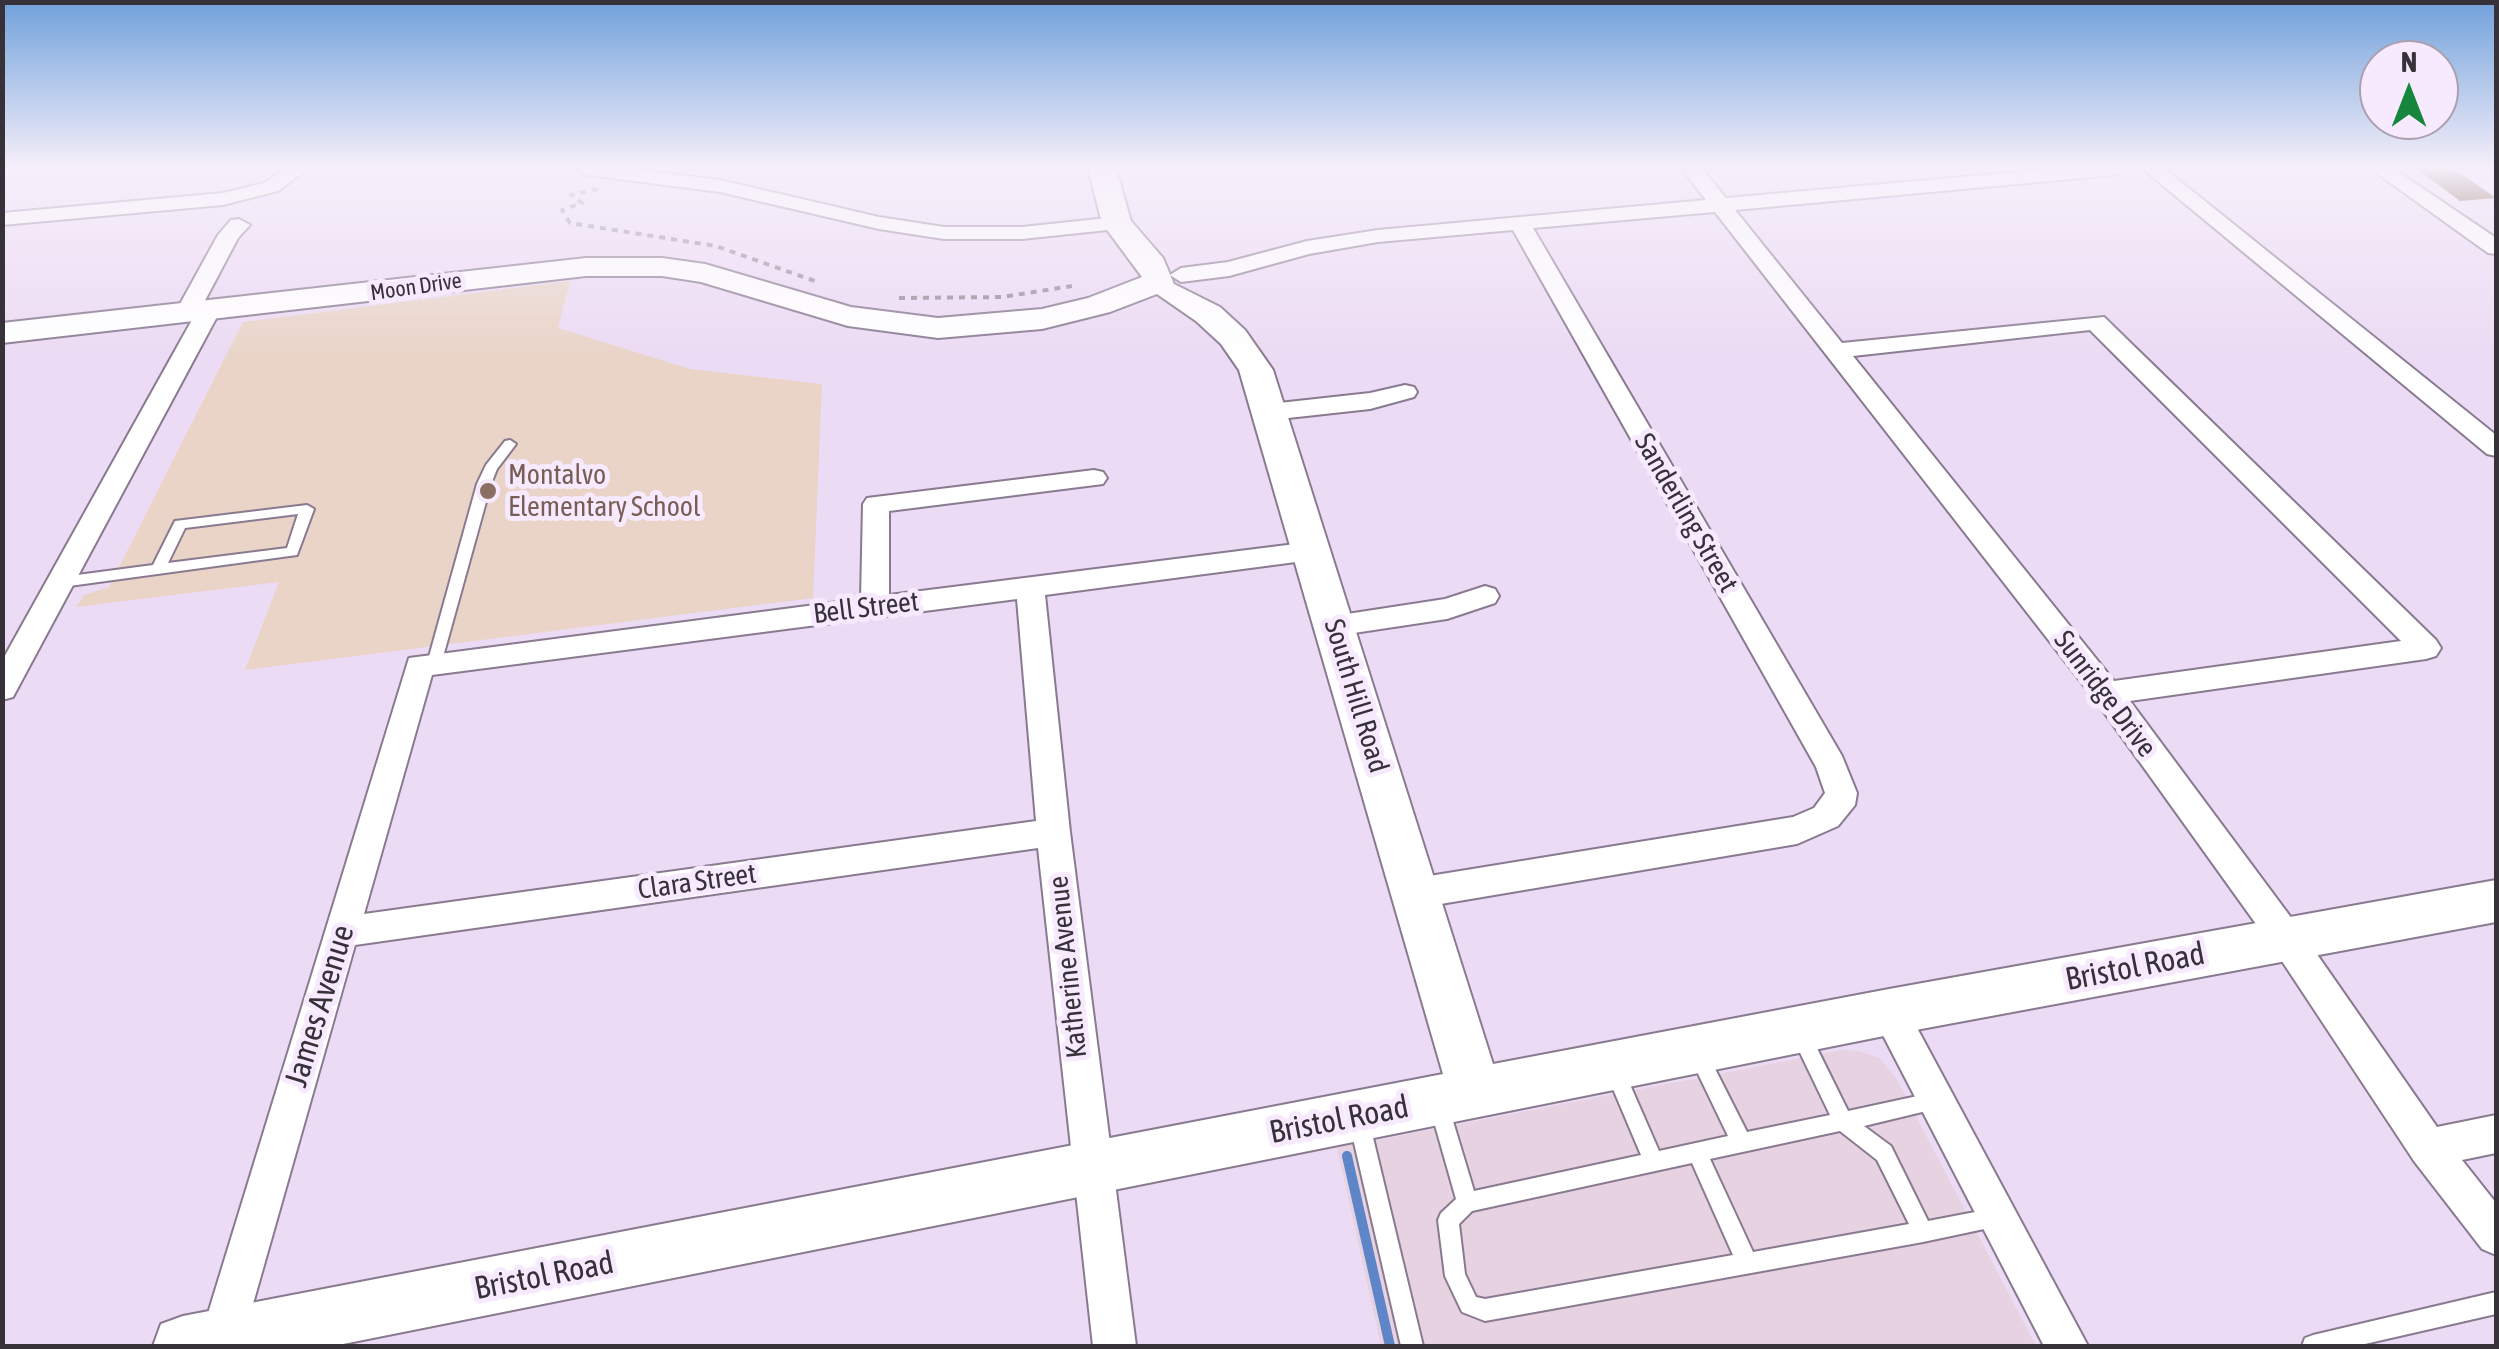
<!DOCTYPE html>
<style>
body{margin:0}
#map{position:relative;width:2499px;height:1349px;overflow:hidden;background:#ecdbf4;font-family:"Asap Condensed",sans-serif}
canvas{display:block}
.frame{position:absolute;inset:0;border:5px solid #37313a;pointer-events:none}
.north{position:absolute;left:2359px;top:40px;width:100px;height:100px;box-sizing:border-box;background:#f7eafe;border:2px solid #aaa0b0;border-radius:50%;rotate:0deg;font-size:28px;font-weight:700;line-height:40px;text-align:center;color:#37313a}
.north::after{content:'';display:block;margin:auto;width:35px;height:45px;background:#16863d;clip-path:polygon(50% 0,100% 100%,50% 72%,0 100%)}
</style>
<div id="map">
<canvas width="2499" height="1349"></canvas>
<div class="frame"></div>
<div class="north">N</div>
</div>
<script>
const c = document.querySelector('canvas').getContext('2d');
c.lineJoin = 'round';
function fillPath(path, color) { c.fillStyle = color; c.fill(path, 'evenodd'); }
const shape = rows => new Path2D(rows.map(r => 'M' + r).join(''));
function stroke(path, color, width, dash) { c.strokeStyle = color; c.lineWidth = width; c.lineCap = dash ? 'butt' : 'round'; c.setLineDash(dash || []); c.stroke(path); }
function label(font, color, halo, rows, align = 'center') {
  c.font = font + ' "Asap Condensed",sans-serif'; c.lineWidth = 10; c.setLineDash([]); c.textBaseline = 'middle'; c.strokeStyle = halo; c.fillStyle = color; for (const [text, x, y, turn = 0] of rows) {
    c.save(); c.translate(x, y); c.rotate((+turn || 0) * Math.PI / 180); c.textAlign = isNaN(turn) ? turn : align; if (halo) c.strokeText(text, 0, 0); c.fillText(text, 0, 0); c.restore();
  }
}
fillPath(shape([
 [1842,1050,1859,1051,1879,1058,1896,1078,2036,1346,1381,1346,1337,1148]
]), '#e6d2e1');
fillPath(shape([
 [570,281,558,328,690,369,822,384,813,598,245,670,279,582,76,607,84,595,109,587,243,322]
]), '#e9d4c7');
stroke(shape([
 [1347,1156,1390,1346]
]), '#5e85c8', 10);
fillPath(shape([
 [2417,169,2454,169,2496,198,2460,201]
]), '#4c2d07');
const lane = shape([
 [510,440,516,444,497,469,491,484,441,664,439,668,429,668,427,664,477,484,486,465,505,441,510,440],
 [307,505,314,509,297,555,62,587,55,582,62,577,153,565,175,521,307,505],
 [298,514,287,548,168,563,185,528,298,514],
 [1800,1026,1807,1028,1848,1111,1936,1092,1943,1095,1946,1101,1943,1107,1864,1126,1891,1146,1928,1221,1996,1208,2003,1211,2006,1218,2003,1225,1923,1242,1485,1321,1462,1312,1445,1276,1438,1220,1441,1213,1456,1199,1429,1104,1432,1098,1439,1095,1446,1098,1474,1191,1641,1155,1605,1070,1607,1064,1614,1061,1621,1064,1659,1151,1728,1136,1690,1057,1692,1051,1699,1048,1706,1051,1747,1132,1830,1115,1791,1034,1793,1028,1800,1026],
 [1840,1131,1877,1160,1909,1224,1753,1252,1710,1159,1840,1131],
 [1692,1163,1733,1255,1485,1299,1476,1297,1465,1274,1459,1224,1472,1211,1692,1163],
 [1359,1112,1366,1114,1369,1121,1423,1346,1401,1346,1349,1121,1352,1114,1359,1112],
 [2496,1292,2496,1314,2356,1346,2302,1346,2305,1338,2313,1335,2496,1292]
]);
const street = shape([
 [285,169,308,169,278,191,223,205,2,225,2,213,223,193,264,183,285,169],
 [577,169,632,169,720,180,879,217,944,227,1022,227,1117,217,1128,223,1117,229,1022,239,944,239,879,229,720,192,587,175,577,169],
 [1682,169,1702,169,1726,198,2052,169,2125,169,2115,175,1735,210,1842,343,2104,317,2436,640,2441,648,2436,656,2426,659,2130,701,2298,927,2437,1127,2496,1115,2496,1153,2462,1160,2496,1203,2496,1255,2482,1249,2414,1161,2274,949,2096,701,1715,212,1533,228,1842,756,1857,793,1855,805,1838,826,1797,844,1417,908,1405,903,1400,893,1405,883,1417,878,1793,817,1814,808,1825,793,1816,767,1513,230,1378,242,1309,254,1229,276,1181,282,1170,275,1181,268,1228,262,1307,241,1378,230,1706,200,1682,169],
 [2090,330,2401,641,2114,681,1853,356,2090,330],
 [2143,169,2165,169,2496,435,2496,456,2487,454,2143,169],
 [2371,169,2394,169,2496,238,2496,254,2488,253,2371,169],
 [239,219,250,225,238,238,201,308,216,308,219,313,13,697,2,700,2,661,192,320,178,320,174,315,218,235,231,220,239,219],
 [1405,385,1414,387,1417,392,1414,397,1370,409,1270,420,1258,412,1270,404,1370,393,1405,385],
 [1094,470,1103,472,1107,478,1103,484,889,511,889,595,1311,542,1321,544,1325,551,1321,558,1311,560,1045,595,1070,832,1136,1346,1093,1346,1038,848,355,945,241,1346,198,1346,409,658,861,599,863,504,867,498,1094,470],
 [1017,599,1036,821,364,914,432,675,1017,599],
 [1485,586,1495,589,1499,596,1495,603,1447,619,1334,636,1324,633,1319,626,1324,619,1334,616,1445,599,1485,586],
 [1889,995,1902,1000,2088,1346,2044,1346,1871,1012,1876,1000,1889,995]
]);
const secondary = shape([
 [1088,169,1116,169,1131,221,1163,258,1174,284,1220,307,1245,330,1273,370,1493,1064,1889,989,2496,880,2496,922,1889,1035,333,1346,153,1346,161,1324,183,1316,1443,1074,1239,370,1221,344,1196,321,1157,294,1110,312,1042,329,938,338,848,326,701,282,662,276,586,276,2,343,2,323,586,258,662,258,705,264,851,307,938,318,1042,309,1088,298,1142,277,1102,223,1088,169]
]);
stroke(lane, '#897a90', 4);
stroke(street, '#897a90', 4);
stroke(secondary, '#897a90', 4);
stroke(shape([
 [598,189,571,195,582,203,562,210,570,223,716,246,815,281],
 [899,298,1002,297,1072,286]
]), '#928697', 4, [6, 6]);
fillPath(lane, '#fff');
fillPath(street, '#fff');
fillPath(secondary, '#fff');
const sky = c.createLinearGradient(0, 0, 0, 357);
sky.addColorStop(0, '#71a1db');
sky.addColorStop(0.47, '#f6effa');
sky.addColorStop(1, '#f6effa00');
c.fillStyle = sky;
c.fillRect(0, 0, 2499, 357);
for (const [x, y, r, color] of [
 [488,491,10,"#8d6e63"]
]) { const dot = new Path2D(); dot.arc(x, y, r, 0, 2 * Math.PI); c.fillStyle = color; c.fill(dot); stroke(dot, '#f7eafe', 4); }
label('22px', '#37313a', '#f7eafe', [
 ["Moon Drive",416,287,-8]
]);
label('28px', '#785e54', '#f7eafe', [
 ["Montalvo",508,475],
 ["Elementary School",508,507]
], 'left');
label('28px', '#37313a', '#f7eafe', [
 ["Sanderling Street",1686,513,60],
 ["Bell Street",866,608,-7],
 ["Sunridge Drive",2105,694,53],
 ["South Hill Road",1356,696,73],
 ["Clara Street",697,882,-8],
 ["Katherine Avenue",1068,967,-96]
]);
label('32px', '#37313a', '#f7eafe', [
 ["Bristol Road",2135,967,-11],
 ["James Avenue",320,1006,-73],
 ["Bristol Road",1339,1120,-11],
 ["Bristol Road",544,1276,-11]
]);
</script>
